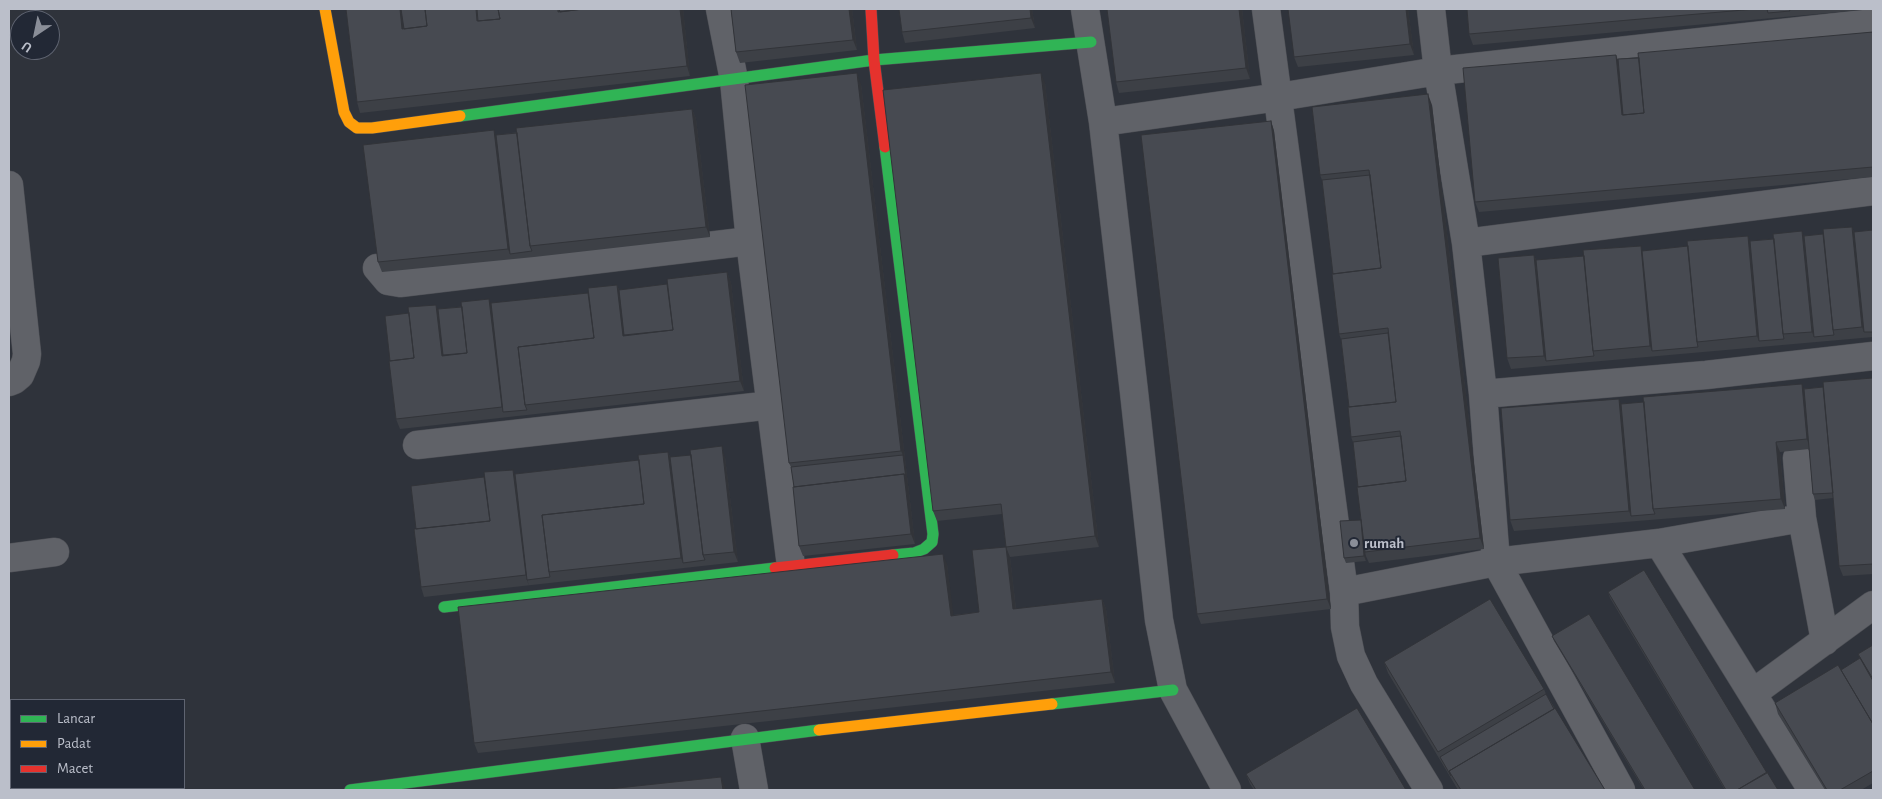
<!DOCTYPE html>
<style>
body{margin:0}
#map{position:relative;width:1882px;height:799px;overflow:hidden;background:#2f333b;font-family:"Alegreya Sans",sans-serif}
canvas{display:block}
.frame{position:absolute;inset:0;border:10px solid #bbbfca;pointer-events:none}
.legend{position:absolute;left:10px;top:699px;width:175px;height:90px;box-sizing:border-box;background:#222835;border:1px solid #5f6471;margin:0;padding:6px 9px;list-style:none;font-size:15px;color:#bbbfca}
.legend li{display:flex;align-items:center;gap:10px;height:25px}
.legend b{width:25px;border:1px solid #5f6471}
.north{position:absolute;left:10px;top:10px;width:50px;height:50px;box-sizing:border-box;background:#222835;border:1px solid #5f6471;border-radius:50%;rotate:214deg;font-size:14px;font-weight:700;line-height:20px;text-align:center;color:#bbbfca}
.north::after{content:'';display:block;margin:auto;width:18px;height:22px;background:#8a8e98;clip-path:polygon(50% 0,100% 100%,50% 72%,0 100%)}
</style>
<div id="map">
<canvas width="1882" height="799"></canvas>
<div class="frame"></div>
<ul class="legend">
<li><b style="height:6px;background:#30b455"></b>Lancar</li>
<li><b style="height:6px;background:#ff9f0a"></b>Padat</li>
<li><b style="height:6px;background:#e5322d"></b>Macet</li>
</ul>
<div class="north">U</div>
</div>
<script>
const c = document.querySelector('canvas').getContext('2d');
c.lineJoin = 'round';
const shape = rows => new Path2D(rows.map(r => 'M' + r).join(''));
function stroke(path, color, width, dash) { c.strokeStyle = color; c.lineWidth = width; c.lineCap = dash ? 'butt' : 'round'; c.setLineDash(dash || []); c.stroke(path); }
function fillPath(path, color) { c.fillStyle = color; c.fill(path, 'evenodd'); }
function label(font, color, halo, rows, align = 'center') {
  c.font = font + ' "Alegreya Sans",sans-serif'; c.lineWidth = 4; c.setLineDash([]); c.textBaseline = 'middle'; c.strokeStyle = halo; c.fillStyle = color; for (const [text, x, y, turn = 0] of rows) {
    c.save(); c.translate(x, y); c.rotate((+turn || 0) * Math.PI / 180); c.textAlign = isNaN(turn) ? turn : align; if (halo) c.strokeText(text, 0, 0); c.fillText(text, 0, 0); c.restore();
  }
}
const street = shape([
 [720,9,734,80,750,241,791,566],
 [1085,9,1103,122,1134,392,1159,620,1173,690,1227,790],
 [1266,9,1344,592,1345,627,1351,656,1364,684,1429,790],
 [1431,9,1438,71,1466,243,1483,394,1496,562,1621,790],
 [1103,122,1279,97,1438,71,1873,23],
 [9,185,27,354,26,361,20,375,14,380,9,382],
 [1466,243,1873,191],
 [377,268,388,281,400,283,750,241],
 [1483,394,1706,375,1873,356],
 [417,445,772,405],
 [1797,458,1802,518,1825,641],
 [1659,543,1812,790],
 [9,558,55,552],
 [1344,592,1496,562,1659,543,1802,518],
 [1753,693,1873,605],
 [9,734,11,733],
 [745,738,754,790]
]);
const fast = shape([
 [460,116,874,60,1091,42],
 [885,147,933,534,932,542,924,549,914,553,893,555],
 [444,607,775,568],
 [1052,704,1173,690],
 [350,790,819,730]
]);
const slow = shape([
 [325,9,344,112,349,122,357,128,372,128,460,116],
 [819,730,1052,704]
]);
const jam = shape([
 [871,9,874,60,885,147],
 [775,568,893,555]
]);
stroke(street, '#4d4f55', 29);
stroke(fast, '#4d4f55', 12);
stroke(slow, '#4d4f55', 12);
stroke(jam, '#4d4f55', 12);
stroke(street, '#606268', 28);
stroke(fast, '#30b455', 11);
stroke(slow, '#ff9f0a', 11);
stroke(jam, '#e5322d', 11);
fillPath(shape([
 [346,9,683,9,690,76,360,113,357,102],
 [731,9,852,9,857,50,740,63,736,52],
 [899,9,1032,9,1035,28,905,43,902,32],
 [1107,9,1242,9,1250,79,1119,93,1116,82],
 [1408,9,1414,55,1298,67,1294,57],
 [1467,9,1873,9,1473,45,1469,34],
 [1873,32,1873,177,1479,212,1475,202,1618,59],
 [1045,83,1099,547,1010,557,1016,609,1102,599,1106,609,1115,683,478,753,474,743,947,564,953,615,979,612,1006,547,1002,514,937,521,933,511],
 [861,84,915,544,803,556,799,546,794,487,791,467,789,463],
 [1432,105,1484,549,1369,563,1365,554,1366,561,1346,563,1344,558,1361,522,1358,487,1353,442,1351,437,1349,407,1341,339,1339,334,1333,274,1322,180,1320,175],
 [692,109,696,119,710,237,534,257,382,272,378,262,496,135],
 [1271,121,1274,131,1331,609,1201,624,1197,614],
 [1852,227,1854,232,1873,230,1873,337,1511,369,1507,358,1534,255,1536,260,1642,251,1823,234],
 [727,272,731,283,744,391,400,429,396,419,390,361,438,309,588,293,617,285,619,290,667,284],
 [1873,378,1873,574,1843,576,1839,566,1833,498,1815,500,1813,494,1809,449,1780,452,1785,509,1514,531,1510,520,1621,404,1823,387],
 [668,452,670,457,725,457,738,562,424,597,421,587,515,474,639,460],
 [1608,592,1767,773,1778,790,1725,790,1610,598],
 [1552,636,1695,790,1644,790,1554,641],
 [1873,645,1873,783,1861,790,1825,790,1778,714,1775,703,1841,670,1860,659,1858,654],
 [1384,662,1544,689,1546,694,1605,790,1458,790,1388,673],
 [1246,774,1406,790,1254,790,1250,784]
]), '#3d4046');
fillPath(shape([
 [400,9,403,9,406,34,402,29],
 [680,9,683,9,690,76,687,66],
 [849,9,852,9,857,50,853,40],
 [1030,9,1032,9,1035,28,1031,18],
 [1239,9,1242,9,1250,79,1246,68],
 [1406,9,1408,9,1414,55,1410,44],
 [1616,55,1620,65,1625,120,1622,115],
 [857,73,861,84,915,544,911,534,904,474,903,455,901,451],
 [1041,73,1045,83,1099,547,1095,536],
 [1428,94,1432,105,1484,549,1480,538],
 [692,109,696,119,710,237,706,227],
 [1271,121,1274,131,1331,609,1327,599],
 [494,130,498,141,510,254,508,249],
 [1852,227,1856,237,1864,332,1862,327],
 [1802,231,1806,241,1814,337,1812,332],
 [1748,236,1752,246,1759,341,1757,336],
 [1641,246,1644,256,1652,351,1650,346],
 [1534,255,1538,265,1546,361,1544,356],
 [727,272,731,283,744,391,740,381],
 [617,285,621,295,626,340,623,336],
 [489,299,493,309,503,412,502,407],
 [436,305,440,315,445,360,442,356],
 [1802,384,1806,394,1810,449,1807,439],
 [1619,399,1623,409,1631,516,1629,511],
 [1776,442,1780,452,1785,509,1781,499],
 [722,446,725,457,738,562,734,552],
 [668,452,672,462,683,563,681,558],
 [513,470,517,480,527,580,529,586,526,575],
 [1361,520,1363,525,1366,561,1364,556],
 [1006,547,1010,557,1017,619,1013,609],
 [943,554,947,564,955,626,951,616],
 [1102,599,1106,609,1115,683,1111,672],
 [721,777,725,787,725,790,723,790]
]), '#323439');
const building = shape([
 [346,9,400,9,402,29,427,26,425,9,476,9,477,21,500,19,498,9,558,9,558,12,583,9,680,9,687,66,357,102,346,9],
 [401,9,425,9,427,26,404,29,401,9],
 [477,9,498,9,500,19,478,21,477,9],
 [559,9,583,9,560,12,559,9],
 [731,9,849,9,853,40,736,52,731,9],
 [899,9,1030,9,1031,18,902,32,899,9],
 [1107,9,1239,9,1246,68,1116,82,1107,9],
 [1288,9,1406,9,1410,44,1294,57,1288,9],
 [1467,9,1755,9,1469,34,1467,9],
 [1767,9,1789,9,1790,11,1768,13,1767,9],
 [1873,32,1873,167,1475,202,1463,68,1616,55,1622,115,1644,113,1638,53,1873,32],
 [1639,58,1644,113,1623,115,1618,59,1639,58],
 [857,73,901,451,789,463,745,85,857,73],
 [1041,73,1095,536,1006,547,1001,504,933,511,883,90,1041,73],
 [1428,94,1480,538,1365,552,1357,487,1406,481,1400,431,1351,437,1348,407,1396,402,1388,328,1339,334,1332,274,1381,268,1369,170,1320,175,1312,107,1428,94],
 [692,109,706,227,530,246,516,128,692,109],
 [1271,121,1327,599,1197,614,1141,135,1271,121],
 [494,130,508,249,378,262,363,145,494,130],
 [517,133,530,246,532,251,510,254,496,135,517,133],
 [1370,175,1381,268,1333,274,1322,180,1370,175],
 [1852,227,1862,327,1833,330,1823,229,1852,227],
 [1873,230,1873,332,1864,332,1854,232,1873,230],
 [1802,231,1812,332,1783,334,1773,234,1802,231],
 [1823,234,1833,330,1834,335,1814,337,1804,236,1823,234],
 [1748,236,1757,336,1697,342,1687,241,1748,236],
 [1774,239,1783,334,1784,339,1759,341,1750,241,1774,239],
 [1641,246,1650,346,1593,351,1583,250,1641,246],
 [1688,246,1697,342,1698,347,1652,351,1642,251,1688,246],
 [1534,255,1544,356,1507,358,1498,258,1534,255],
 [1584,256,1593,351,1594,356,1546,361,1536,260,1584,256],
 [727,272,740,381,525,405,518,347,594,338,588,288,617,285,623,336,673,330,667,279,727,272],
 [667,284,673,330,624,335,619,290,667,284],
 [588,293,594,338,518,347,525,405,527,410,503,412,491,303,588,293],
 [489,299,502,407,396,419,389,361,414,358,408,307,436,305,442,356,467,353,461,302,489,299],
 [462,307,467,353,443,355,438,309,462,307],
 [409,313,414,358,390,361,385,316,409,313],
 [1388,333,1396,402,1349,407,1341,339,1388,333],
 [1873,378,1873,564,1839,566,1823,382,1873,378],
 [1802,384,1807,439,1776,442,1781,499,1653,509,1643,397,1802,384],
 [1823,387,1833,493,1813,494,1804,389,1823,387],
 [1619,399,1629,511,1510,520,1501,408,1619,399],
 [1644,402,1653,509,1655,514,1631,516,1621,404,1644,402],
 [1401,436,1406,481,1358,487,1353,442,1401,436],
 [722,446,734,552,703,555,690,450,722,446],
 [668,452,681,558,549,572,542,515,644,504,638,455,668,452],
 [691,455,703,555,705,560,683,563,670,457,691,455],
 [903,455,906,479,904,474,794,487,791,467,903,455],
 [639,460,644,504,542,515,549,572,550,577,527,580,515,474,639,460],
 [513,470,526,575,421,587,414,529,490,521,484,472,513,470],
 [904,474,911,534,799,546,793,487,904,474],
 [484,477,490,521,416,529,411,486,484,477],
 [1361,520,1364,556,1344,558,1340,521,1361,520],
 [1006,547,1013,609,1102,599,1111,672,474,743,458,607,943,554,951,616,979,612,972,550,1006,547],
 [1644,570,1767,773,1737,790,1726,790,1608,592,1644,570],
 [1490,599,1544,689,1438,752,1384,662,1490,599],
 [1589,614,1695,790,1645,790,1552,636,1589,614],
 [1873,645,1873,679,1858,654,1873,645],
 [1860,658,1873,681,1873,724,1841,670,1860,658],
 [1838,665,1873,724,1873,771,1840,790,1827,790,1775,703,1838,665],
 [1546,694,1554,709,1449,771,1451,776,1440,757,1546,694],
 [1357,708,1406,790,1256,790,1246,774,1357,708],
 [1555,708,1605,790,1461,790,1449,771,1555,708],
 [1767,772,1778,790,1737,790,1767,772],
 [721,777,723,790,599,790,721,777]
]);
fillPath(building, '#474a51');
stroke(building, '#323439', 1);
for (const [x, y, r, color] of [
 [1354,543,5,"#8a8e98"]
]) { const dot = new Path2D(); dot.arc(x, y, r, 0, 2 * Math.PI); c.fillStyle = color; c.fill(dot); stroke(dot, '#222835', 2); }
label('bold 15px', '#bbbfca', '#222835', [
 ["rumah",1364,543]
], 'left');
</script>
